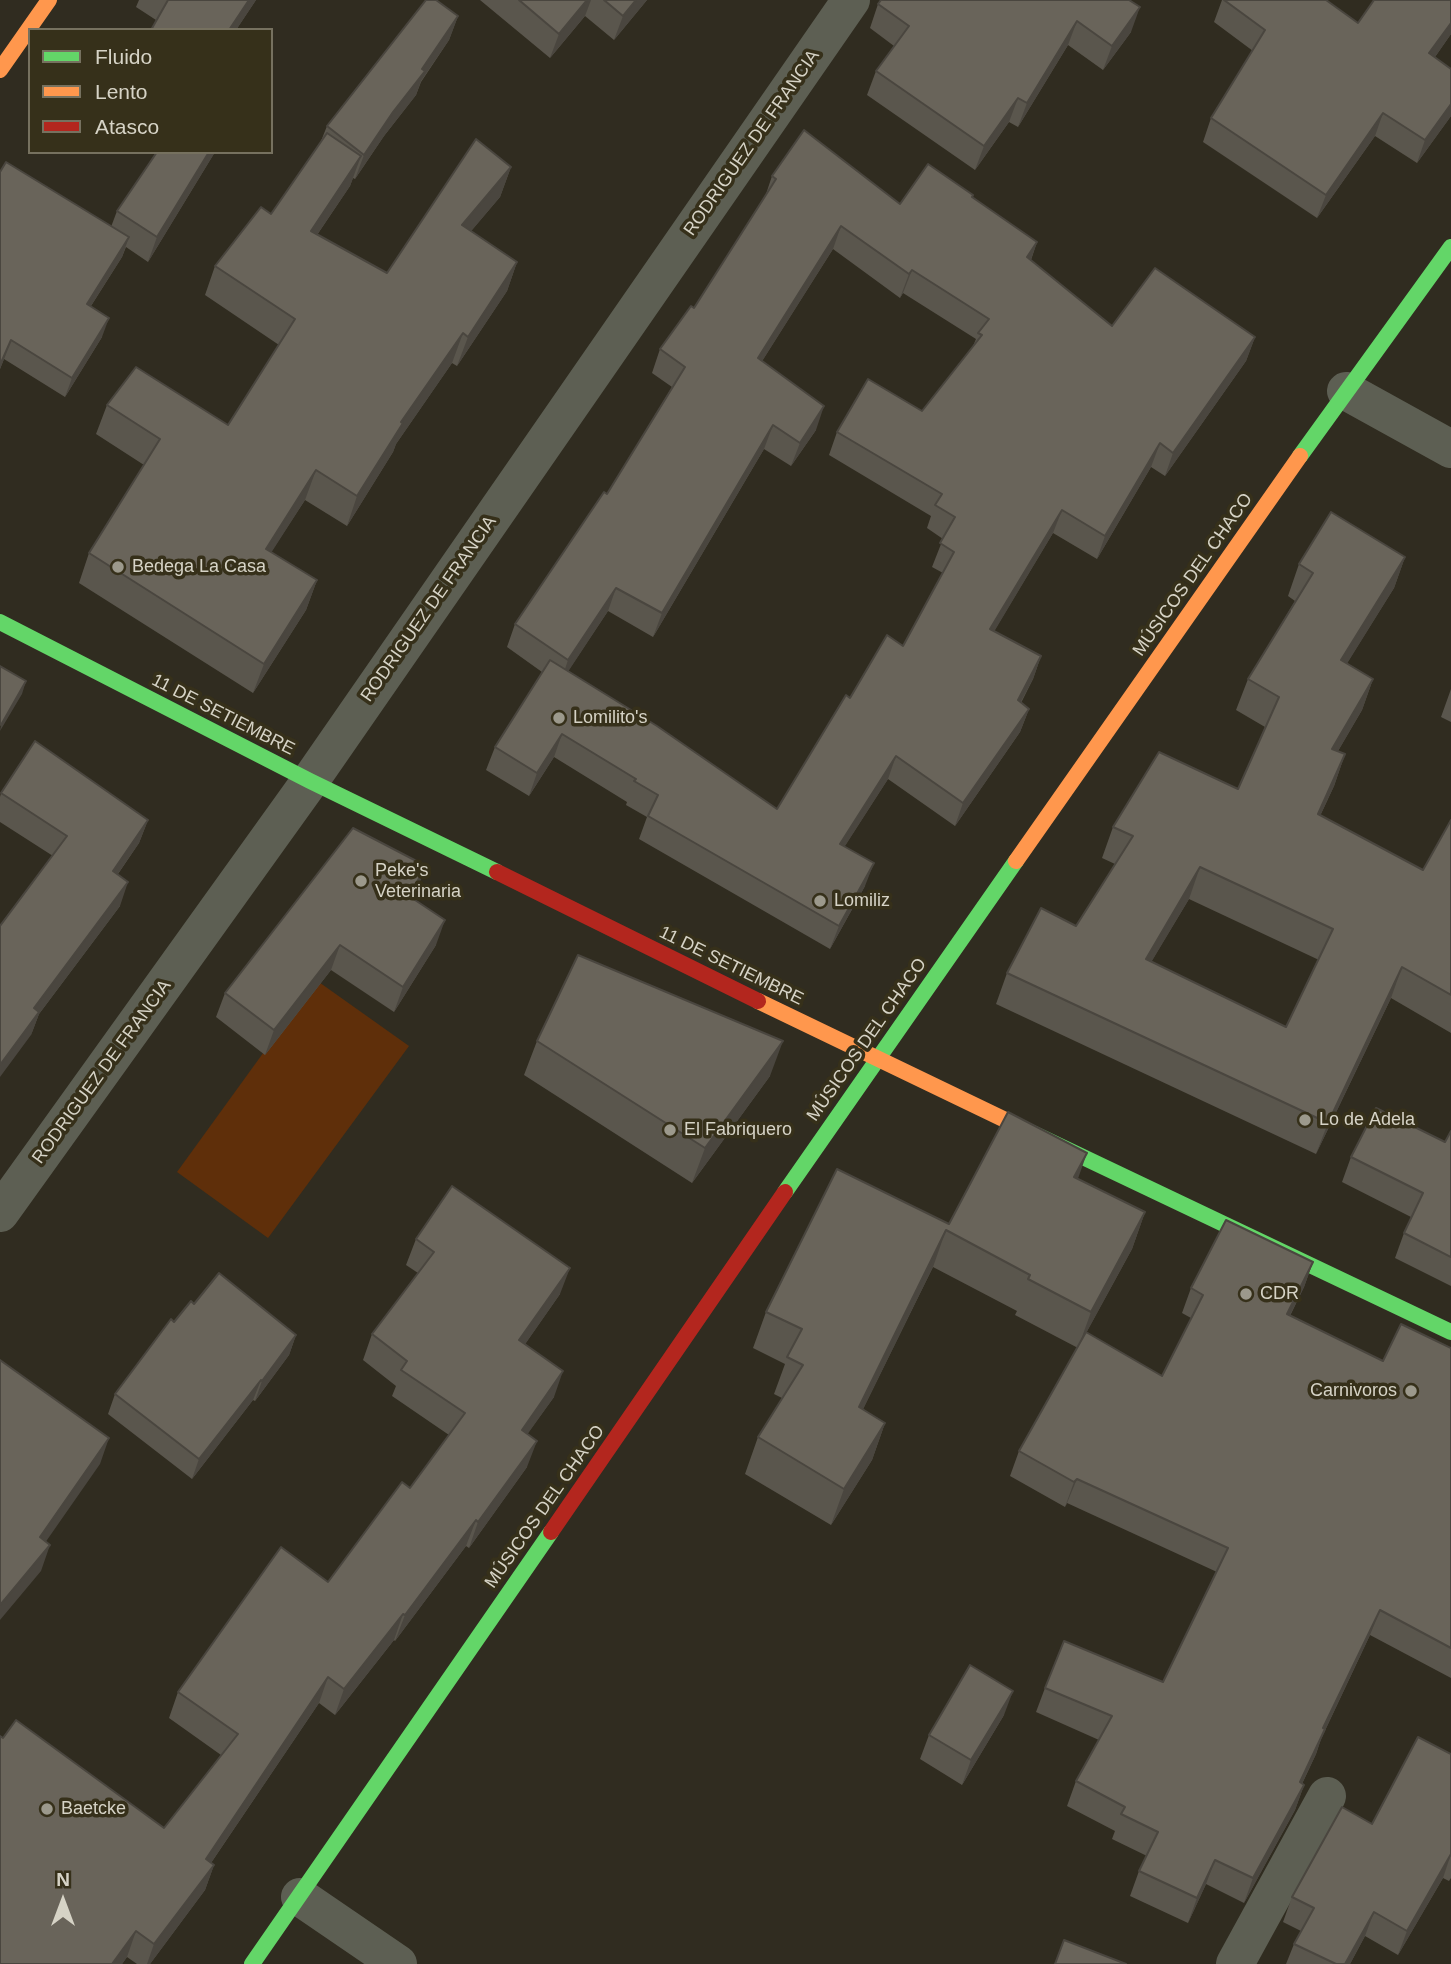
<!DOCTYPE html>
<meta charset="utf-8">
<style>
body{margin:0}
#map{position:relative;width:1451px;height:1964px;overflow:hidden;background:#302c20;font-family:Helvetica,sans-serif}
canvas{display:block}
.legend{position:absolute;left:28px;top:28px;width:245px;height:126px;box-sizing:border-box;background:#36301a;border:2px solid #76715f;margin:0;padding:9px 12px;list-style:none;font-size:21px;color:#d6d3c6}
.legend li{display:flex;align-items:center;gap:14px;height:35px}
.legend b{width:35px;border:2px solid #76715f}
.north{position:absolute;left:28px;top:1866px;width:70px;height:70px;-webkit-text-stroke:5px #36301a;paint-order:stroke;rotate:0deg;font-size:19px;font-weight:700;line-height:28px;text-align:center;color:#d6d3c6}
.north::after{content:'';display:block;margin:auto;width:24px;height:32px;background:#d6d3c6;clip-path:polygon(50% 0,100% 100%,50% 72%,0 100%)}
</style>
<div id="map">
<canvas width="1451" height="1964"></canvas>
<ul class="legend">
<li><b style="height:9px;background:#63d668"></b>Fluido</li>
<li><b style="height:9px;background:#ff974d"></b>Lento</li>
<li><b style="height:9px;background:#b3261e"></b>Atasco</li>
</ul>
<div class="north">N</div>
</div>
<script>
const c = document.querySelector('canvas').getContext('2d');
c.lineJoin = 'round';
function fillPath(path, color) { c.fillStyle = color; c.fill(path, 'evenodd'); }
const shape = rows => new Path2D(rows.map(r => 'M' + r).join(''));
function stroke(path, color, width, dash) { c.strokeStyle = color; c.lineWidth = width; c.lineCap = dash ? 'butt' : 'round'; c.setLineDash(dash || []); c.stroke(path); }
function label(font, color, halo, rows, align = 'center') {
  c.font = font + ' Helvetica,sans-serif'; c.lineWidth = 7; c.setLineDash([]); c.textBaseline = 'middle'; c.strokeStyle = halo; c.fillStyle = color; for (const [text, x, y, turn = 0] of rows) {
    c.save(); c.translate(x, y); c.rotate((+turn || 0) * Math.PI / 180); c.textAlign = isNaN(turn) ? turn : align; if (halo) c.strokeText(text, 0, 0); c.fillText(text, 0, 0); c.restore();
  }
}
fillPath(shape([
 [316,980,409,1046,268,1238,177,1172]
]), '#5f2f0a');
stroke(shape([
 [1346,391,1451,449],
 [0,1213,310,781,851,0],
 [300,1897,398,1964],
 [1235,1964,1327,1796]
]), '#5d5f53', 38);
stroke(shape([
 [1300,456,1451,247],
 [0,622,310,781,497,872],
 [1024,1129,1451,1332],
 [785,1192,1016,861],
 [252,1964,551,1532]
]), '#63d668', 16);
stroke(shape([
 [0,70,49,0],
 [1016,861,1300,456],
 [758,1001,1024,1129]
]), '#ff974d', 16);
stroke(shape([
 [497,872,758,1001],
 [551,1532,785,1192]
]), '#b3261e', 16);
fillPath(shape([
 [139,0,256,0,236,30,151,30,156,20,136,7],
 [480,0,647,0,614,40,585,16,550,58],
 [1129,0,1131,32,1103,70,1068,45,1018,127,1009,122,975,170,867,95,876,71,894,46,870,28,878,4],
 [1222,0,1326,0,1358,23,1451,0,1451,34,1435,57,1451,116,1417,163,1375,136,1317,218,1203,142,1211,118,1253,51,1214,22],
 [458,16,449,40,421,82,416,95,384,136,355,179,353,178,350,186,317,235,387,273,511,167,500,197,471,231,517,262,507,291,457,366,452,363,396,444,393,452,347,526,305,500,271,552,317,580,306,610,253,693,79,583,89,553,144,465,96,434,107,405,228,425,279,345,205,295,215,266,271,214,321,141,327,126],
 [151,152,215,152,148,262,126,247,122,257,91,306,102,337,65,397,4,359,0,369,0,172,111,227,117,211,155,154],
 [772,176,900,204,972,197,1037,242,1031,260,1112,326,1255,337,1246,361,1165,476,1151,467,1097,559,1053,533,994,631,1041,656,1033,679,1021,703,1029,709,1020,732,955,826,888,779,844,847,865,886,830,949,639,839,647,817,626,805,627,802,554,757,529,796,486,770,495,747,542,672,507,647,515,624,607,494,672,387,652,373,660,349,694,308,766,194],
 [833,249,900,298,903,293,976,339,973,346,922,411,837,432,829,455,931,516,927,528,943,539,932,567,943,573,903,646,850,698,777,809,568,671,608,611,653,637,764,449,791,466,816,430,762,361],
 [1405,557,1394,588,1347,663,1373,679,1362,710,1338,751,1345,754,1334,786,1320,816,1423,870,1451,820,1451,1033,1391,998,1316,1154,996,1004,1007,973,1076,926,1115,864,1102,858,1113,827,1238,789,1265,727,1236,710,1248,679,1295,601,1288,596,1299,564],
 [1189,899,1319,960,1286,1027,1151,962],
 [1451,689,1451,722,1441,717],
 [1,793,148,820,139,843,118,874,120,906,39,1014,31,1035,53,856,0,822,0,797],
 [417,891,413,898,436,945,394,1012,331,970,265,1055,216,1017,225,993],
 [537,1041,770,1076,692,1183,524,1075],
 [1451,1131,1451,1286,1395,1258,1404,1233,1411,1217,1342,1182,1351,1157,1445,1142],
 [1078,1179,1145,1212,1132,1249,1086,1333,1162,1376,1191,1318,1182,1313,1191,1288,1313,1262,1304,1287,1290,1316,1383,1361,1451,1348,1451,1678,1370,1635,1321,1739,1316,1754,1302,1784,1304,1785,1295,1810,1244,1903,1206,1884,1188,1923,1130,1896,1139,1871,1147,1856,1112,1839,1115,1831,1067,1806,1076,1781,1099,1740,1036,1712,1045,1688,1163,1682,1217,1572,1067,1503,1065,1507,1010,1476,1019,1451,1078,1348,1015,1315,1017,1311,933,1267,863,1409,885,1423,872,1460,831,1525,745,1474,758,1437,782,1398,774,1394,785,1364,753,1348,766,1312,949,1224],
 [416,1239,560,1294,525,1344,554,1397,527,1434,527,1467,469,1548,466,1546,395,1641,394,1640,335,1715,319,1703,211,1863,214,1865,205,1890,150,1964,137,1964,127,1957,122,1964,0,1964,164,1828,221,1755,169,1718,178,1692,328,1582,410,1488,449,1435,392,1396,396,1386,363,1360,372,1334,418,1273,406,1265],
 [194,1304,296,1335,289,1355,255,1401,253,1400,192,1479,108,1414,115,1394,174,1322],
 [1004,1715,962,1785,920,1759,929,1735],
 [1451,1754,1451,1878,1449,1881,1443,1878,1398,1955,1365,1936,1350,1964,1286,1964,1294,1944,1301,1931,1283,1922,1292,1897]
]), '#5a564d');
fillPath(shape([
 [249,0,256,0,236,30,229,30],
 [587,0,591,0,585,16,550,58,559,34],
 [636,0,647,0,614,40,623,16],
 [1140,7,1131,32,1103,70,1112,46],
 [458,16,449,40,421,81,416,95,384,136,355,179,364,155],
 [1077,21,1068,45,1018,127,1027,103],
 [1451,23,1451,34,1421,77,1429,53],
 [1018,98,1009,122,975,170,984,146],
 [1451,104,1451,116,1417,163,1425,140],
 [1383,113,1375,136,1317,218,1326,195],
 [209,152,215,152,148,262,157,237],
 [361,156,350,186,300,260,311,231],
 [511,167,500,197,451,255,462,225],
 [841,226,833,249,749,382,758,358],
 [129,237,122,257,80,323,87,304],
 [1037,242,1029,265,1027,257],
 [517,262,507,291,457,366,468,337],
 [912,270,903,293,900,298,909,274],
 [109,318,102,337,65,397,72,378],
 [463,333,452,363,396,444,393,452,347,526,357,496,401,422],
 [1255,337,1246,361,1165,476,1173,453],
 [11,340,4,359,0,369,0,365],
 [824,406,816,430,791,466,800,443],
 [773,425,764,449,653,637,662,613],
 [1160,443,1151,467,1097,559,1105,536],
 [316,470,305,500,255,578,266,549],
 [1062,510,1053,533,982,652,990,629],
 [1405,557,1394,588,1330,691,1341,660],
 [317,580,306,610,253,693,264,664],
 [616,588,608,611,560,684,568,660],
 [1041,656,1033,679,1009,724,1018,700],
 [1373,679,1362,710,1321,780,1332,749],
 [26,681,22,694,0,731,1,725],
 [1029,709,1020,732,955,826,963,803],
 [562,734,554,757,529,796,537,773],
 [1345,754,1334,786,1306,846,1318,814],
 [896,756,888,779,831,868,840,844],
 [148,820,139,843,104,894,113,871],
 [874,863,865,886,830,949,839,926],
 [426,866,417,891,400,920,409,896],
 [1200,867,1189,899,1134,991,1146,959],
 [128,882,120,906,39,1014,31,1035,0,1077,0,1065,34,1008],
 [445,920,436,945,394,1012,403,987],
 [340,945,331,970,265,1055,274,1030],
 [1402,967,1391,998,1316,1154,1328,1123],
 [783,1041,770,1076,692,1183,705,1148],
 [1087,1153,1074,1190,1074,1177],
 [1145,1212,1132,1249,1078,1348,1091,1312],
 [946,1230,933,1267,846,1444,859,1407],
 [1313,1262,1304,1287,1278,1339,1287,1314],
 [570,1268,560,1294,510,1366,519,1340],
 [296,1335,289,1355,255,1401,262,1381],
 [563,1371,554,1397,512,1456,522,1430],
 [261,1380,253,1400,192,1479,199,1459],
 [885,1423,872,1460,831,1525,844,1489],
 [109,1438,100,1464,31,1563,40,1537],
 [537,1441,527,1467,469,1548,478,1522],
 [1077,1479,1067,1503,1065,1507,1074,1482],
 [476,1520,466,1546,395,1641,405,1615],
 [50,1545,41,1571,0,1620,0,1605],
 [1380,1610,1370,1635,1321,1739,1316,1754,1291,1807,1300,1782,1323,1728],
 [403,1614,394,1640,335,1715,344,1689],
 [328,1677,319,1703,196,1885,206,1859],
 [1013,1691,1004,1715,962,1785,971,1760],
 [1304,1785,1295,1810,1244,1903,1253,1878],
 [1451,1854,1443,1878,1398,1955,1407,1931],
 [1215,1860,1206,1884,1188,1923,1197,1898],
 [214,1865,205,1890,150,1964,147,1964,154,1944],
 [1374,1912,1365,1936,1350,1964,1345,1964],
 [136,1931,127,1957,122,1964,112,1964]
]), '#4a463f');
const building = shape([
 [168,0,249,0,229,30,151,30,168,0],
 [426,0,436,0,458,16,422,69,425,71,393,112,364,155,327,126,426,0],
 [519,0,587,0,559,34,519,0],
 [604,0,636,0,623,16,604,0],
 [881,0,1129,0,1140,7,1112,46,1077,21,1027,103,1018,98,984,146,876,71,909,26,878,4,881,0],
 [1224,0,1326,0,1358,23,1374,0,1451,0,1451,23,1429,53,1451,69,1451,104,1425,140,1383,113,1326,195,1211,118,1265,30,1224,0],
 [804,130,900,204,928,164,973,195,972,197,1037,242,1027,257,1112,326,1155,268,1255,337,1173,453,1160,443,1105,536,1062,510,990,629,1041,656,1018,700,1029,709,963,803,896,756,840,844,874,863,839,926,648,816,658,795,634,781,636,779,562,734,537,773,495,747,550,660,657,726,777,809,846,695,850,698,887,635,903,646,954,552,940,543,955,517,935,505,942,494,837,432,868,379,922,411,982,335,978,333,989,319,912,270,909,274,841,226,758,358,824,406,800,443,773,425,662,613,616,588,568,660,515,624,604,492,607,494,685,367,660,349,691,306,694,308,776,179,772,176,804,130],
 [327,133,361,156,311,231,387,273,476,139,511,167,462,225,517,262,468,337,463,333,401,422,403,423,357,496,316,470,266,549,317,580,264,664,89,553,160,439,107,405,136,367,228,425,295,319,215,266,261,207,271,214,327,133],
 [157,152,209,152,157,237,117,211,157,152],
 [6,162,129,237,87,304,109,318,72,378,11,340,0,365,0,172,6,162],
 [1331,512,1405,557,1341,660,1373,679,1332,749,1345,754,1318,814,1423,870,1451,820,1451,995,1402,967,1328,1123,1007,973,1041,908,1076,926,1133,836,1113,827,1159,752,1238,789,1279,697,1248,679,1313,573,1299,564,1331,512],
 [1200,867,1333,929,1286,1027,1146,959,1200,867],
 [0,666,26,681,1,725,0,724,0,666],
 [35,741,148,820,113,871,128,882,34,1008,39,1012,0,1065,0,926,67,836,1,793,35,741],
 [353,828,426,866,409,896,445,920,403,987,340,945,274,1030,225,993,353,828],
 [578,955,783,1041,705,1148,537,1041,578,955],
 [1376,1108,1445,1142,1451,1131,1451,1257,1404,1233,1423,1193,1351,1157,1376,1108],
 [1008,1112,1087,1153,1074,1177,1145,1212,1091,1312,1028,1279,1030,1275,946,1230,859,1407,885,1423,844,1489,758,1437,803,1365,787,1357,802,1329,766,1312,837,1169,949,1224,1008,1112],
 [452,1186,570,1268,519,1340,563,1371,522,1430,537,1441,478,1522,476,1520,405,1615,403,1614,344,1689,328,1677,206,1859,214,1865,154,1944,136,1931,112,1964,0,1964,0,1736,3,1738,16,1720,164,1828,238,1734,178,1692,281,1547,328,1582,402,1482,410,1488,465,1413,401,1370,407,1361,372,1334,434,1252,416,1239,452,1186],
 [1226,1220,1313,1262,1287,1314,1383,1361,1401,1324,1451,1348,1451,1648,1380,1610,1323,1728,1325,1729,1300,1782,1304,1785,1253,1878,1215,1860,1197,1898,1139,1871,1158,1832,1121,1814,1125,1807,1076,1781,1112,1716,1045,1688,1064,1641,1163,1682,1228,1548,1077,1479,1074,1482,1019,1451,1086,1332,1162,1376,1203,1295,1191,1288,1226,1220],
 [219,1273,296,1335,262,1381,261,1380,199,1459,115,1394,171,1319,174,1322,191,1301,194,1304,219,1273],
 [0,1360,109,1438,40,1537,50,1545,0,1605,0,1360],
 [970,1665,1013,1691,971,1760,929,1735,970,1665],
 [1418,1737,1451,1754,1451,1854,1407,1931,1374,1912,1345,1964,1336,1964,1294,1944,1314,1908,1292,1897,1342,1807,1372,1824,1418,1737],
 [1064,1940,1126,1964,1055,1964,1064,1940]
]);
fillPath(building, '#69645a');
stroke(building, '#4a463f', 2);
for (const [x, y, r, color] of [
 [118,567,7,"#9c998c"],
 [559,718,7,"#9c998c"],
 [361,881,7,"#9c998c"],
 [820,901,7,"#9c998c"],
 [1305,1120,7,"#9c998c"],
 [670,1130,7,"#9c998c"],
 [1246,1294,7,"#9c998c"],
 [1411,1391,7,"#9c998c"],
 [47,1809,7,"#9c998c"]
]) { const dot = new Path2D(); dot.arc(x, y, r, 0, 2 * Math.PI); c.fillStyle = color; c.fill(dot); stroke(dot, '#36301a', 2.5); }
label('18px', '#d6d3c6', '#36301a', [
 ["RODRIGUEZ DE FRANCIA",752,143,-55],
 ["MÚSICOS DEL CHACO",1193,575,-55],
 ["RODRIGUEZ DE FRANCIA",429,609,-55],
 ["11 DE SETIEMBRE",223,715,27],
 ["11 DE SETIEMBRE",731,966,26],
 ["MÚSICOS DEL CHACO",867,1040,-55],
 ["RODRIGUEZ DE FRANCIA",102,1072,-54],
 ["MÚSICOS DEL CHACO",545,1507,-55]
]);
label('18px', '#d6d3c6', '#36301a', [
 ["Bedega La Casa",132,567],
 ["Lomilito's",573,718],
 ["Peke's",375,871],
 ["Veterinaria",375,892],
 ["Lomiliz",834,901],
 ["Lo de Adela",1319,1120],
 ["El Fabriquero",684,1130],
 ["CDR",1260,1294],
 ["Carnivoros",1397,1391,"right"],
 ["Baetcke",61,1809]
], 'left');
</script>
